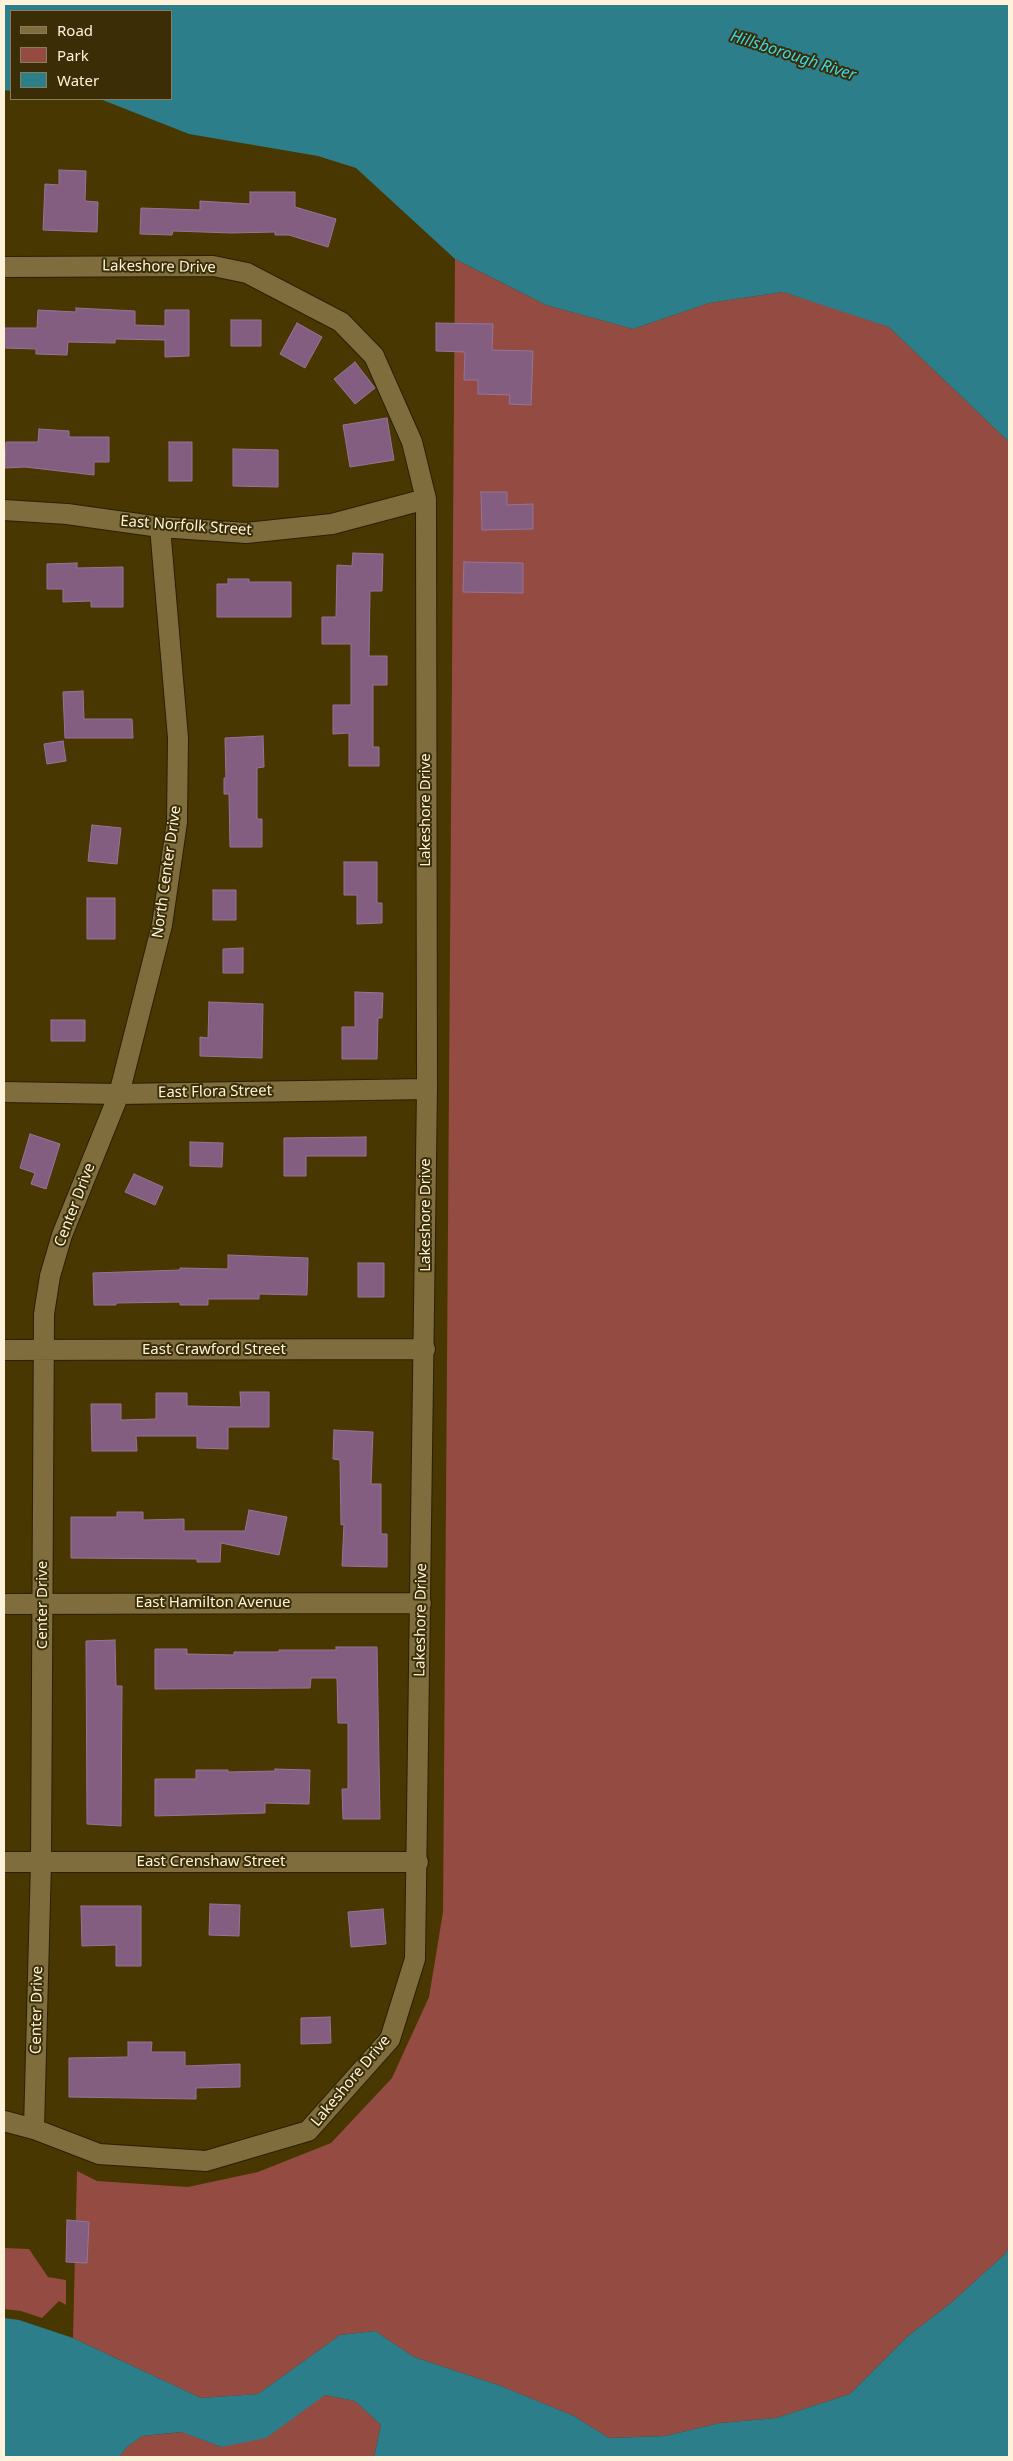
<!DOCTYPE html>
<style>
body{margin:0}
#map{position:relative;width:1013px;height:2461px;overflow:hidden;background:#483701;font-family:"Noto Sans",sans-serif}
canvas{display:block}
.frame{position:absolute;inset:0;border:5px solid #fef3da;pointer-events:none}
.legend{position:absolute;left:10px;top:10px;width:162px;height:90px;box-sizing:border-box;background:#3b2e07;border:1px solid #897d5b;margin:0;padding:6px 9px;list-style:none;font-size:15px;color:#fef3da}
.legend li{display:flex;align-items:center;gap:10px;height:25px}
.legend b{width:25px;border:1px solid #897d5b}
</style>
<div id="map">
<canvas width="1013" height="2461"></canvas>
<div class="frame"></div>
<ul class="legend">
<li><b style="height:6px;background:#7f6d3d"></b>Road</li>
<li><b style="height:14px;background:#944b42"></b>Park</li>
<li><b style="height:14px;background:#2c7e8b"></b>Water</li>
</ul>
</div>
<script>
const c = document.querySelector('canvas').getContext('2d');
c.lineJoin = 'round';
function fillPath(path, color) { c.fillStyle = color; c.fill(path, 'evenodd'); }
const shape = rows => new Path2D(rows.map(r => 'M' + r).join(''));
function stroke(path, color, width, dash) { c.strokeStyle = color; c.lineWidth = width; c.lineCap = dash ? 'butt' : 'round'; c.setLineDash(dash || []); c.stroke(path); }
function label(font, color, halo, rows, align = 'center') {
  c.font = font + ' "Noto Sans",sans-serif'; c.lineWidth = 4; c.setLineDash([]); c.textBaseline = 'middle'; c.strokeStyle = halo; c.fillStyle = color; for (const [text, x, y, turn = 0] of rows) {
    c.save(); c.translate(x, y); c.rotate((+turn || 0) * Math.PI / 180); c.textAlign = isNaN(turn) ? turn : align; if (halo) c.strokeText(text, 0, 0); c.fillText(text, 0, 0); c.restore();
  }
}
fillPath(shape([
 [455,259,546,305,633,329,709,303,783,292,845,311,889,327,1009,442,1009,2246,1006,2253,952,2302,908,2336,850,2394,776,2418,720,2423,665,2436,609,2438,574,2416,501,2386,414,2357,375,2331,340,2335,258,2394,201,2398,73,2338,77,2171,97,2181,188,2187,258,2172,331,2143,392,2078,429,1997,443,1912],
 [4,2248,29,2249,48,2277,66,2280,66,2305,59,2301,42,2318,21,2311,4,2309],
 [325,2395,355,2401,381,2425,374,2457,119,2457,127,2447,142,2436,183,2432,221,2447]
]), '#944b42');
fillPath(shape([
 [4,4,1009,4,1009,442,889,327,783,292,709,303,633,329,546,305,455,259,356,168,318,156,189,134,100,99,171,99,171,11,11,11,11,91,4,90],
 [1009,2246,1009,2457,374,2457,381,2425,355,2401,325,2395,266,2438,221,2447,182,2432,142,2436,127,2447,119,2457,4,2457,4,2318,19,2320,73,2338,201,2398,258,2394,340,2335,375,2331,414,2357,501,2386,574,2416,609,2438,665,2436,720,2423,776,2418,850,2394,908,2336,952,2302,1006,2253]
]), '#2c7e8b');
const building = shape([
 [59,170,86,171,85,201,98,202,97,232,43,230,45,184,59,185,59,170],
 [250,192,295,192,295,207,336,219,328,247,289,235,275,235,275,232,232,233,173,231,172,235,140,234,141,208,200,210,200,201,250,204,250,192],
 [76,308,135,311,135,325,165,326,165,310,189,310,189,356,165,357,165,340,115,339,115,343,68,342,67,355,36,354,36,349,4,348,4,328,37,328,38,310,76,312,76,308],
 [231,320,261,320,261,346,231,346,231,320],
 [297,323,322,337,305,368,280,354,297,323],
 [436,323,493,324,492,350,533,351,531,405,509,404,510,395,478,394,478,380,464,380,465,352,436,351,436,323],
 [355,362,375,388,355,404,334,379,355,362],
 [387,418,394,460,350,467,343,425,387,418],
 [39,429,69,431,69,437,109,437,109,462,94,462,94,475,25,467,5,468,6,442,38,442,39,429],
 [169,442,192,442,192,481,169,481,169,442],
 [233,449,278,450,278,487,233,486,233,449],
 [481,492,507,492,507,505,533,504,533,529,482,530,481,492],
 [353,553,383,554,382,591,370,591,369,656,387,656,387,685,373,685,373,747,379,747,379,766,349,766,349,733,333,734,333,705,351,705,351,644,322,644,322,617,336,617,337,565,352,566,353,553],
 [464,562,523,563,523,593,463,592,464,562],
 [77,563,77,568,123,567,123,607,91,607,91,601,63,602,63,589,47,589,47,564,77,563],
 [228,579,249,579,249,582,291,582,291,617,217,617,217,584,228,584,228,579],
 [83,691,84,719,132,719,133,738,65,738,63,692,83,691],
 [263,736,264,767,257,768,257,819,262,819,262,847,230,847,229,794,224,794,224,778,226,778,225,738,263,736],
 [63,741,66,761,47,764,44,744,63,741],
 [92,825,121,828,117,864,88,861,92,825],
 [344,862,377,862,377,903,382,903,382,923,357,924,357,895,344,895,344,862],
 [213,890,236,890,236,920,213,920,213,890],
 [87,898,115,898,115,939,87,939,87,898],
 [243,948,243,973,223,973,223,949,243,948],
 [355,992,383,993,382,1018,378,1018,377,1059,342,1059,342,1027,355,1027,355,992],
 [209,1002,263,1004,262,1058,200,1056,200,1037,208,1038,209,1002],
 [51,1020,85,1020,85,1041,51,1041,51,1020],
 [30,1134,60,1144,46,1189,31,1184,35,1173,20,1168,30,1134],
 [366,1137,366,1156,306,1156,306,1176,284,1176,284,1138,366,1137],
 [190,1142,223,1143,222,1167,190,1166,190,1142],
 [134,1174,163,1187,155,1205,125,1192,134,1174],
 [228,1255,308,1258,307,1295,259,1294,259,1299,208,1299,208,1305,180,1305,180,1302,116,1303,116,1305,94,1305,93,1273,180,1270,180,1268,228,1269,228,1255],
 [358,1263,384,1263,384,1297,358,1297,358,1263],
 [240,1392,269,1392,269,1427,228,1427,228,1449,197,1448,197,1436,136,1436,137,1451,92,1451,91,1404,121,1404,121,1420,156,1419,156,1393,187,1393,187,1406,241,1407,240,1392],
 [334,1430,373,1432,371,1484,381,1484,381,1534,387,1534,387,1567,342,1566,344,1524,341,1525,340,1460,333,1459,334,1430],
 [249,1510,287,1517,279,1555,221,1543,220,1562,197,1562,197,1559,71,1558,71,1517,117,1517,117,1512,143,1512,143,1520,184,1519,184,1531,245,1531,249,1510],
 [115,1640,116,1686,122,1686,121,1826,87,1824,86,1641,115,1640],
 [336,1647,377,1647,380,1819,343,1819,342,1789,348,1789,348,1723,338,1723,337,1678,311,1678,310,1688,155,1689,155,1649,187,1649,187,1654,234,1655,234,1652,279,1652,279,1650,336,1650,336,1647],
 [275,1769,310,1770,309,1804,265,1803,265,1813,155,1816,155,1779,196,1779,196,1770,228,1770,228,1772,275,1771,275,1769],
 [210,1904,240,1905,239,1936,209,1935,210,1904],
 [81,1906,141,1906,141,1966,116,1966,116,1945,82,1946,81,1906],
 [383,1909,386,1944,351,1947,348,1912,383,1909],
 [330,2017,331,2043,301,2044,301,2018,330,2017],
 [128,2042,152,2042,151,2052,185,2052,185,2066,240,2064,240,2087,196,2088,196,2099,69,2097,69,2058,128,2057,128,2042],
 [67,2220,89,2222,87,2263,66,2262,67,2220]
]);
fillPath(building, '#835e81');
stroke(building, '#997397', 1);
const street = shape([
 [4,267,213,266,247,273,341,322,374,356,412,442,426,499,427,1089,415,1959,390,2039,308,2131,206,2161,99,2154,34,2129,4,2121],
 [4,510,67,514,160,527,246,533,332,524,426,499],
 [4,1092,119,1094,427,1089],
 [4,1350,425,1349],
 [4,1604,421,1603],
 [4,1862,418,1862],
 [34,2129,41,1862,44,1314,50,1276,62,1235,119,1094,162,925,177,822,178,738,160,527]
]);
stroke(street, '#292006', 22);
stroke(street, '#7f6d3d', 20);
label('15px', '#fef3da', '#3b2e07', [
 ["Lakeshore Drive",159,267,1],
 ["East Norfolk Street",186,526,4],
 ["Lakeshore Drive",426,810,-90],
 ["North Center Drive",167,872,-82],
 ["East Flora Street",215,1092,-1],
 ["Center Drive",75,1205,-69],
 ["Lakeshore Drive",426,1215,-90],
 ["East Crawford Street",214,1350],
 ["East Hamilton Avenue",213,1603],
 ["Center Drive",43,1605,-90],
 ["Lakeshore Drive",421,1620,-89],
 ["East Crenshaw Street",211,1862],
 ["Center Drive",37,2010,-89],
 ["Lakeshore Drive",351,2081,-50]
]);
label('italic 16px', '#37d9ef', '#3b2e07', [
 ["Hillsborough River",793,56,18]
]);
</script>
